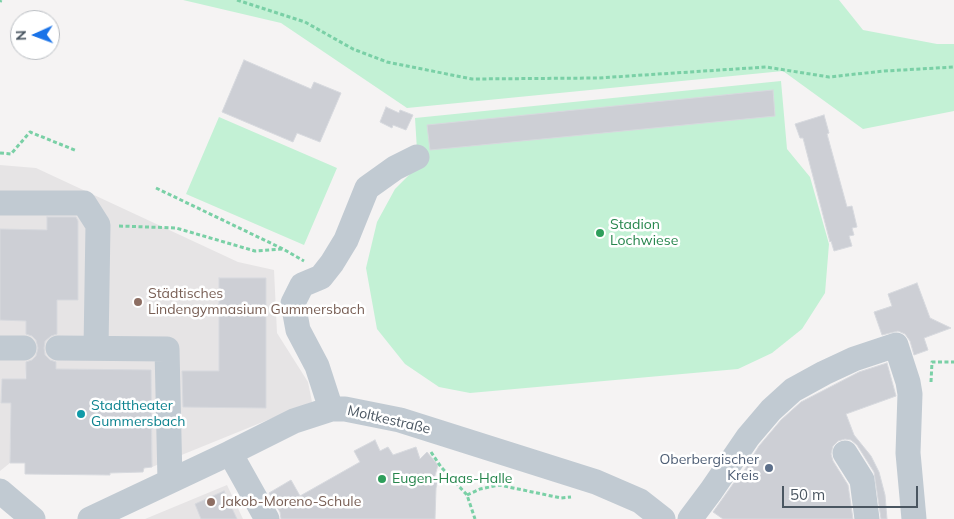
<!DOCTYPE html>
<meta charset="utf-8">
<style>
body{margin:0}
#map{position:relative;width:954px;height:519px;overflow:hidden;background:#f5f3f3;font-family:Mulish,sans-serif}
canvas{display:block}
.north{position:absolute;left:10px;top:10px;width:50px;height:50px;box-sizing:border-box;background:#fff;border:1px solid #b7bbc0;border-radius:50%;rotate:268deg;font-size:14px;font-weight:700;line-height:20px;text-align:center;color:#4a5661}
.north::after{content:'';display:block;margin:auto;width:18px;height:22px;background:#1a73e8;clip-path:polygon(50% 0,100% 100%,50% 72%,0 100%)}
.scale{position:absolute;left:782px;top:486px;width:136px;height:22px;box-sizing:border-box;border:2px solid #4a5661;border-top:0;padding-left:6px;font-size:15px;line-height:18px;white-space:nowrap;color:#4a5661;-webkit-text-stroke:4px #fff;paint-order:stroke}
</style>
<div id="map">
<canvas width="954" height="519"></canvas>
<div class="north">N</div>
<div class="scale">50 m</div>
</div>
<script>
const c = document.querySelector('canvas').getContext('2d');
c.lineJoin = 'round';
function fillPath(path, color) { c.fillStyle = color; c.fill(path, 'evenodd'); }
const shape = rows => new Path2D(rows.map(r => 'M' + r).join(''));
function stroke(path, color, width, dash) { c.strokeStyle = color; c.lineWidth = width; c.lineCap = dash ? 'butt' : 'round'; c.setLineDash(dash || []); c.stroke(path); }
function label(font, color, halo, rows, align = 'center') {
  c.font = font + ' Mulish,sans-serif'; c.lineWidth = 5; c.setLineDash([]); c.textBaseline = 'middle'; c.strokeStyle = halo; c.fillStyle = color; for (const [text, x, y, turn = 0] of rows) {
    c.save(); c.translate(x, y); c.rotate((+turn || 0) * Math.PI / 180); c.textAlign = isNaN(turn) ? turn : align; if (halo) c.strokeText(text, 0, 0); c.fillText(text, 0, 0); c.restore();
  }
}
fillPath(shape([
 [0,165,36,168,238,262,274,270,277,333,308,382,312,402,152,467,151,371,26,369,25,379,2,379,1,403,11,403,10,463,0,471],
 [227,485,243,519,145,519]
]), '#e6e4e5');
fillPath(shape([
 [183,0,839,0,863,30,937,44,954,44,954,111,863,129,783,71,407,108,281,23],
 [781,81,787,149,810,177,829,244,825,293,802,329,772,353,738,369,470,393,439,387,405,364,377,329,366,268,377,222,395,189,418,166,415,118],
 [219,117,337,168,304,245,186,194]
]), '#c3f1d5');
const building = shape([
 [244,60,311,89,314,82,341,93,320,142,297,133,293,142,222,112,244,60],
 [773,90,775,116,430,150,427,125,773,90],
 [386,107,399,113,400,110,413,115,406,130,393,125,392,128,380,122,386,107],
 [824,115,829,133,827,134,847,207,852,206,857,227,852,228,854,235,849,236,852,246,834,251,831,241,830,242,803,138,800,138,795,124,824,115],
 [47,217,76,217,78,221,78,300,57,300,57,334,51,336,45,341,44,348,45,355,50,360,56,362,56,369,151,370,152,467,144,468,143,472,110,473,110,475,25,474,25,463,10,463,11,403,1,403,2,379,26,379,26,362,32,360,36,356,38,348,36,340,32,336,26,334,26,321,0,320,0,229,47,230,47,217],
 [219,278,266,278,266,408,183,407,182,371,219,371,219,278],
 [917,283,930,318,951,328,924,338,928,350,914,355,910,341,905,334,898,331,882,335,874,312,892,306,888,294,917,283],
 [887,363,896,396,846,414,854,435,871,456,879,472,885,495,887,519,881,519,874,472,857,445,851,440,845,439,838,441,833,446,831,454,833,461,848,485,853,519,723,519,713,512,738,477,739,479,759,446,781,420,801,402,859,372,887,363],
 [375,440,380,451,388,447,393,455,416,447,420,459,427,452,438,465,434,479,438,480,436,488,435,519,281,519,280,512,269,493,291,480,300,496,360,462,354,451,375,440],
 [224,491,237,519,201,519,195,504,224,491]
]);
fillPath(building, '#cdcfd5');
stroke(building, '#d7d9de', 1);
stroke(shape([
 [237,0,305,22,353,49,387,62,472,79,598,78,766,67,829,77,884,71,954,67],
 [0,2,1,0],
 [0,153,11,154,30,132,77,151],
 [156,188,283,249,304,261],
 [119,226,176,228,255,251,283,249],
 [931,382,932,362,954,362],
 [431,452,441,467,467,495,475,519],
 [467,495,480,489,499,485,561,498,571,497]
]), '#7ad0a6', 3, [4, 2.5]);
stroke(shape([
 [0,203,84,203,98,225,96,348],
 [0,348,24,348],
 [58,348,167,349,170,481],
 [331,409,317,366,298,330,293,303,302,285,321,277,332,263,346,240,367,188,395,168,417,157],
 [230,453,267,519],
 [845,453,862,480,867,519],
 [0,491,33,519],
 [90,519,230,453,294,421,331,409,345,409,400,420,596,482,640,501,663,519],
 [690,519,711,491,748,437,771,410,793,390,824,373,854,359,896,345,908,382,910,394,908,453,914,519]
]), '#c1cad2', 25);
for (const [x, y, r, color] of [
 [600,233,5,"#2e9e5b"],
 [138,302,5,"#8d6e63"],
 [81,414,5,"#0f9aa8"],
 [769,468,5,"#5c6f8a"],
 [382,479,5,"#2e9e5b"],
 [211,502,5,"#8d6e63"]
]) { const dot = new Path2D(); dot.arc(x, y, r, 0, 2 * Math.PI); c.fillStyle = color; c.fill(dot); stroke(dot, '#fff', 2); }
label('14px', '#27864d', '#fff', [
 ["Stadion",610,225],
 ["Lochwiese",610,241],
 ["Eugen-Haas-Halle",392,479]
], 'left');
label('14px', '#785e54', '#fff', [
 ["Städtisches",148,294],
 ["Lindengymnasium Gummersbach",148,310],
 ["Jakob-Moreno-Schule",221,502]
], 'left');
label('14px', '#0d838f', '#fff', [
 ["Stadttheater",91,406],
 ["Gummersbach",91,422]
], 'left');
label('14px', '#4a5661', '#fff', [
 ["Moltkestraße",389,420,13]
]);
label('14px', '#4e5e75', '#fff', [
 ["Oberbergischer",759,460],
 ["Kreis",759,476]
], 'right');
</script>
